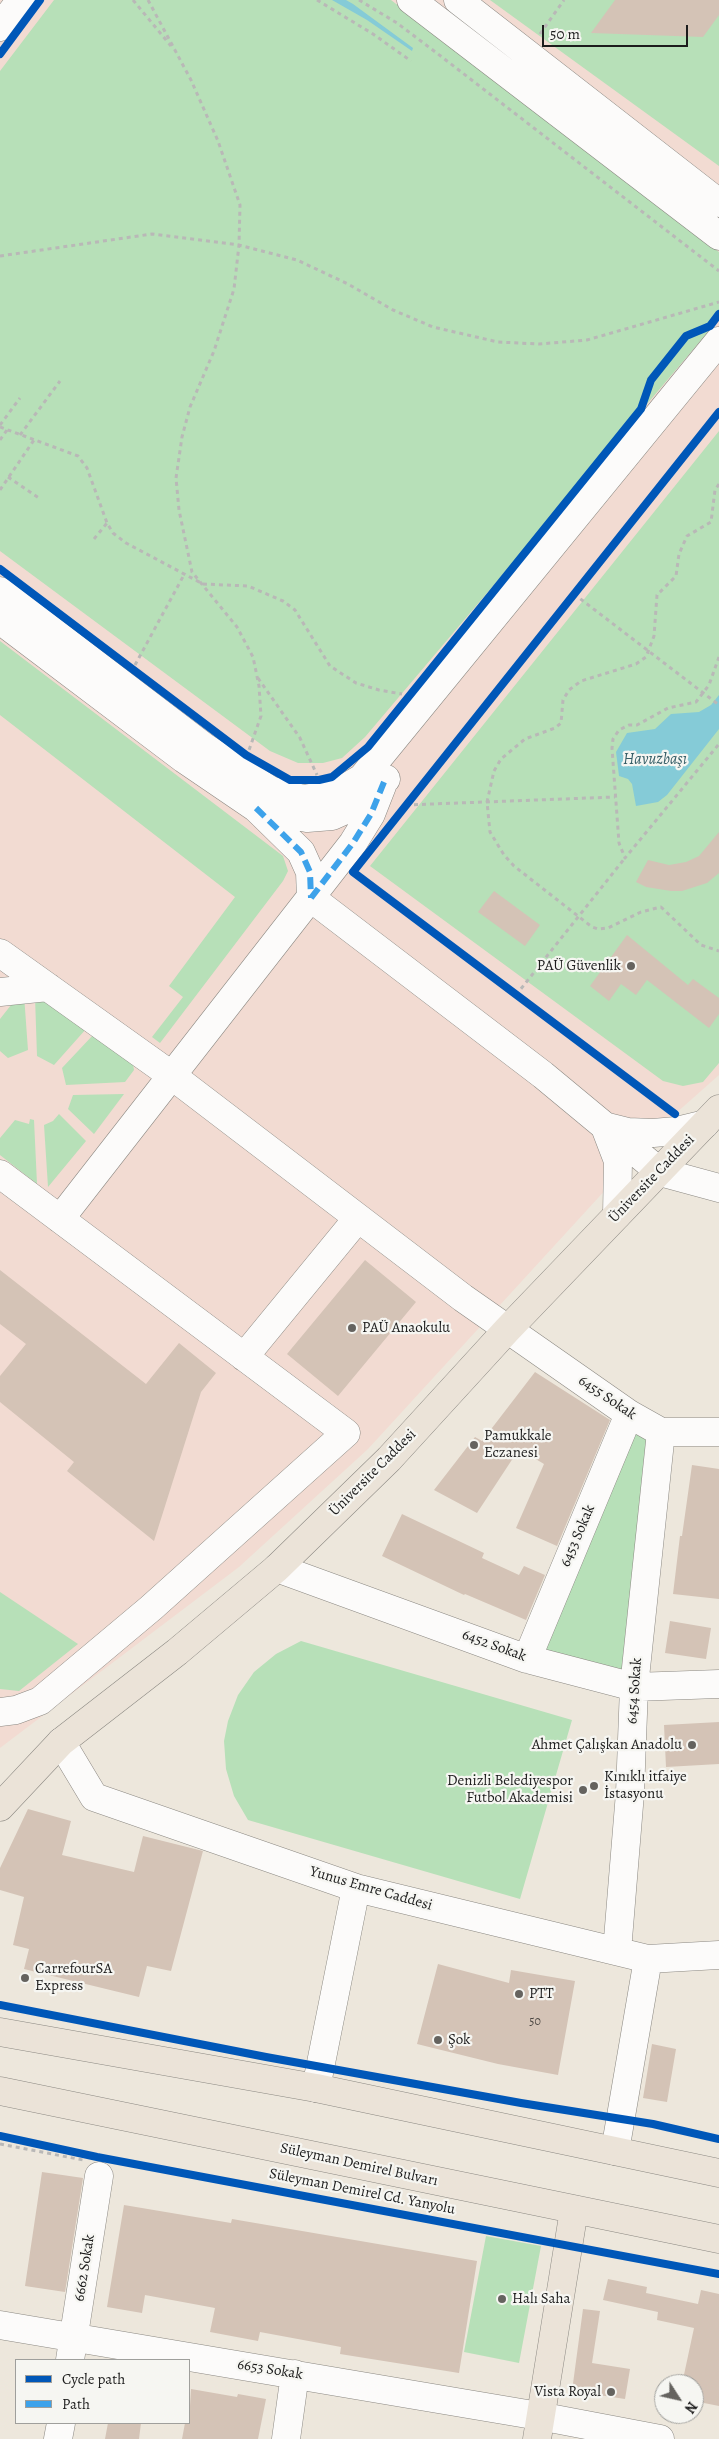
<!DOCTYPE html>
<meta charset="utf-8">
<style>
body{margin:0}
#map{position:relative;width:719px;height:2439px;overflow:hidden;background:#ede7dc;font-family:Alegreya,serif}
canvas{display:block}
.legend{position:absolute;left:15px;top:2359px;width:175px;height:65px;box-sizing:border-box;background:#f6f6f2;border:1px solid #9f9f9c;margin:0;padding:6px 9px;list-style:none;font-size:15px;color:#1c1c1c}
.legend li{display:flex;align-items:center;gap:10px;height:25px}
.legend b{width:25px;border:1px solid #9f9f9c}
.north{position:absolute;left:654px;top:2374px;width:50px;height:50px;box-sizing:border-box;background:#f6f6f2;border:1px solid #9f9f9c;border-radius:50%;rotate:125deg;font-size:14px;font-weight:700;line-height:20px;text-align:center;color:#1c1c1c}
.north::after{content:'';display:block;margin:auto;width:18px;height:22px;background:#65635f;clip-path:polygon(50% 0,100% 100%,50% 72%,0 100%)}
.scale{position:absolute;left:542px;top:25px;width:146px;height:22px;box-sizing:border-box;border:2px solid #1c1c1c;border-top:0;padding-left:6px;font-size:15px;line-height:18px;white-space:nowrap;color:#1c1c1c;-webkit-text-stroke:4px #f6f6f2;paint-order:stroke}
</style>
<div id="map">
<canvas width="719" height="2439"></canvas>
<ul class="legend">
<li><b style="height:6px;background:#0057b8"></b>Cycle path</li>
<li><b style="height:6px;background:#3da2ea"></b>Path</li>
</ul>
<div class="north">N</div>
<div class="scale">50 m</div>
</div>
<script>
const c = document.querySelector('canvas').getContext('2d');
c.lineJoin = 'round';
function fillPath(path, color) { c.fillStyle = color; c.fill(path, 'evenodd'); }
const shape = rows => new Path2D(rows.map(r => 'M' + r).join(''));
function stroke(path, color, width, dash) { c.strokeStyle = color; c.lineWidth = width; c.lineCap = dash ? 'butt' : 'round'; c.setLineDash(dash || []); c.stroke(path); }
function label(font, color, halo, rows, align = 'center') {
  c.font = font + ' Alegreya,serif'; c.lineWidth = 4.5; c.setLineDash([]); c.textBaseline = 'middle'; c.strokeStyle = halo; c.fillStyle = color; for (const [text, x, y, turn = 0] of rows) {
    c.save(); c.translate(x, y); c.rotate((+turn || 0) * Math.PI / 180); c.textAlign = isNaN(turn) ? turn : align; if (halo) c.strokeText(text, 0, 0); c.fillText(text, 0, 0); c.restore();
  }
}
fillPath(shape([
 [0,0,719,0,719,1075,675,1114,368,1449,239,1567,0,1748]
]), '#f2dbd2');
fillPath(shape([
 [54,0,391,0,719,252,719,319,365,737,342,758,323,763,298,763,270,751,0,551,0,71],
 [490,0,719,0,719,166],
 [719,431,719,1063,703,1082,683,1086,663,1081,370,866],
 [0,641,283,856,288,871,283,881,160,1043,152,1037,183,997,169,986,235,897,0,715],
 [24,995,28,1050,8,1058,0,1051,0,1019,15,1000],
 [35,997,43,998,86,1029,54,1065,37,1056],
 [94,1034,132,1058,134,1070,125,1082,66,1085,62,1068],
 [124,1094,94,1134,68,1109,73,1095],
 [59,1114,86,1141,48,1187,44,1125,53,1121],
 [30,1119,34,1120,37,1184,0,1155,0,1138,15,1120,29,1124],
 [629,1414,661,1432,634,1687,527,1659],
 [0,1592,78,1644,19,1691,0,1689],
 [301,1641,572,1720,520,1899,248,1820,234,1796,226,1769,224,1741,228,1721,238,1695,254,1672,276,1654],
 [486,2236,541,2246,519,2363,464,2352]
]), '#b7e0b8');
fillPath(shape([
 [332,0,346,0,353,4,413,48,412,51,367,20],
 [719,695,719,729,667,795,658,802,636,806,632,784,628,779,619,776,616,752,627,733,655,729,671,714,699,712,711,705]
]), '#85cbd7');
fillPath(shape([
 [615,0,719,0,719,15,703,37,591,33],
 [719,832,719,873,707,883,682,891,671,891,646,887,636,882,648,860,669,865,686,862,699,856],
 [494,891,540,925,525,946,478,912],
 [627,935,688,985,693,979,719,998,719,1014,709,1028,647,980,636,995,621,984,609,1001,590,986],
 [365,1260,416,1302,338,1396,287,1354],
 [0,1270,146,1384,179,1343,216,1373,201,1392,154,1541,67,1471,74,1462,0,1402,0,1376,26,1344,0,1324],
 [535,1372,610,1420,557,1546,516,1528,544,1464,519,1449,477,1513,434,1490,475,1437,482,1441],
 [692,1465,719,1469,719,1599,673,1594,680,1536,682,1536],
 [402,1514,484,1553,482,1558,519,1575,524,1566,545,1575,526,1620,465,1594,464,1595,382,1556],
 [670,1621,711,1628,706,1659,665,1653],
 [719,1722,719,1764,666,1767,664,1725],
 [28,1809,71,1821,62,1855,134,1872,143,1836,203,1851,171,1971,147,1966,139,1997,24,1969,29,1949,13,1945,24,1897,0,1890,0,1868],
 [438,1964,509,1983,511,1970,575,1981,558,2075,498,2064,417,2044],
 [652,2044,676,2049,667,2102,643,2098],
 [42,2172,83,2178,65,2292,25,2286],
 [124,2205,231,2223,232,2219,477,2261,459,2373,340,2354,341,2347,260,2332,258,2341,210,2332,215,2308,145,2295,142,2313,107,2307],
 [608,2279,647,2287,646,2293,698,2304,701,2290,719,2294,719,2406,694,2401,694,2384,682,2384,694,2328,657,2320,658,2312,603,2300],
 [583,2309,600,2311,592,2363,630,2369,625,2399,572,2391],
 [191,2389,237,2397,238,2394,266,2399,258,2439,182,2439,185,2423,189,2423],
 [108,2423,141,2423,139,2439,105,2439]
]), '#d4c3b6');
const minor = shape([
 [411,0,719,236],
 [458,0,719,203],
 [0,27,21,0],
 [0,591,203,746,270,790,303,799,335,794,362,778,719,341],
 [0,620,184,759,256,808,307,818,332,816,352,807,386,779],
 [256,808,301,852,310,872,311,898],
 [311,898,543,1075,660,1172,719,1188],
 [0,953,171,1075,463,1298,629,1414,661,1432,719,1432],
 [0,992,48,987],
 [605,1127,618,1161,617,1215],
 [608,1127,628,1132,653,1133,676,1131,705,1124],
 [0,1174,346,1433,151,1608,40,1701,16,1710,0,1712],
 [60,1219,353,843,371,814,382,786],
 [244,1357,358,1218],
 [277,1568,527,1659,634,1687,719,1684],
 [527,1659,629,1414],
 [61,1742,94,1797,356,1888,648,1959,719,1955],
 [617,1951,630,1793,634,1687,661,1432],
 [316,2088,356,1888],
 [615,2151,648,1959],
 [0,2325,539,2416,660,2439],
 [70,2360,99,2176],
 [58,2439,61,2423],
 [286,2439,295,2374]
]);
const major = shape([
 [0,1807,61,1742,177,1652,277,1568,389,1459,507,1330,719,1109],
 [0,2032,316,2088,719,2173],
 [0,2091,719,2239],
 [537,2439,574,2210]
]);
stroke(minor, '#8b8882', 29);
stroke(major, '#8b8882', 29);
stroke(shape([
 [133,0,171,46],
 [148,0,191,80,218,141,240,205,239,245,234,289,214,351,190,407,182,437,176,478,179,510,192,572,237,627,253,657,259,686,261,716,249,750],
 [317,0,373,34,411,61],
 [359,0,397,23,438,54,719,271],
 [540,34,564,0],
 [0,256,152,234,239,245,297,260,348,284,393,310,433,327,498,342,539,344,587,340,719,302],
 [0,425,20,398],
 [0,427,78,456,87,468,107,523,113,533,126,543,203,584,248,586,283,601,295,610,330,666,356,683,379,690,402,694],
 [20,435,60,381],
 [0,440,7,430],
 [8,477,39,498],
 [719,484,715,490,711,522,687,536,679,554,676,576,657,595,654,636,646,657,636,664,581,681,569,690,563,700,561,723,555,728,525,739,501,759,494,771,487,802,490,832,504,855,514,866,592,927,598,929,608,928,641,912,661,907,701,945,719,951],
 [0,490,34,440],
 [94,539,107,523],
 [574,594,719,705],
 [719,657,709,685,696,702,668,708,637,725,629,725,619,730,613,739,612,748,619,843,625,858,719,744],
 [135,665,185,573],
 [258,678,300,738,317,775],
 [406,805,615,797],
 [516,995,625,858],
 [0,2144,83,2160]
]), '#b9b8b7', 3, [4, 4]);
stroke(minor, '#fcfbfa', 28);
stroke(major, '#ebe3d8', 28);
stroke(shape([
 [256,808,301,852,310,872,311,898],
 [311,898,353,843,371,814,384,782]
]), '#3da2ea', 6, [12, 6]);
stroke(shape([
 [0,54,40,0],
 [0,569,246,755,290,780,319,780,332,777,368,747,641,409,651,380,686,336,710,326,719,314],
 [675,1114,353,872,719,412],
 [0,2005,266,2057,521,2103,653,2124,719,2139],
 [0,2136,97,2157,719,2274]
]), '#0057b8', 8);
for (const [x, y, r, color] of [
 [631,966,5,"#65635f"],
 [352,1328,5,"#65635f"],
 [474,1445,5,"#65635f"],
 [692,1745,5,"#65635f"],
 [594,1786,5,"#65635f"],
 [583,1790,5,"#65635f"],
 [25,1978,5,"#65635f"],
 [519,1994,5,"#65635f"],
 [438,2040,5,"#65635f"],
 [502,2299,5,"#65635f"],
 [611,2392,5,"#65635f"]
]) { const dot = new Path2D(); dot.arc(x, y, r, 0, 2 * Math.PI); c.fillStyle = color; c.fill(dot); stroke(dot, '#f6f6f2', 2); }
label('12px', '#4a4642', null, [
 ["50",535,2022]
]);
label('15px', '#1c1c1c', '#f6f6f2', [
 ["PAÜ Güvenlik",621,966,"right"],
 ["PAÜ Anaokulu",362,1328],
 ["Pamukkale",484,1436],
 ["Eczanesi",484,1453],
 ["Ahmet Çalışkan Anadolu",682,1745,"right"],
 ["Kınıklı itfaiye",604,1777],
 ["İstasyonu",604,1794],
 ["Denizli Belediyespor",573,1781,"right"],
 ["Futbol Akademisi",573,1798,"right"],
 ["CarrefourSA",35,1969],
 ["Express",35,1986],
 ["PTT",529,1994],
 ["Şok",448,2040],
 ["Halı Saha",512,2299],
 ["Vista Royal",601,2392,"right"]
], 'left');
label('15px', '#1c1c1c', '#f6f6f2', [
 ["Üniversite Caddesi",652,1179,-46],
 ["6455 Sokak",607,1398,34],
 ["Üniversite Caddesi",373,1473,-45],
 ["6453 Sokak",578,1536,-67],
 ["6452 Sokak",494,1646,20],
 ["6454 Sokak",635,1691,-86],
 ["Yunus Emre Caddesi",371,1889,16],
 ["Süleyman Demirel Bulvarı",359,2165,12],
 ["Süleyman Demirel Cd. Yanyolu",362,2192,11],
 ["6662 Sokak",85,2268,-81],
 ["6653 Sokak",270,2370,9]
]);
label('italic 16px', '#345d66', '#f6f6f2', [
 ["Havuzbaşı",655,760]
]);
</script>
